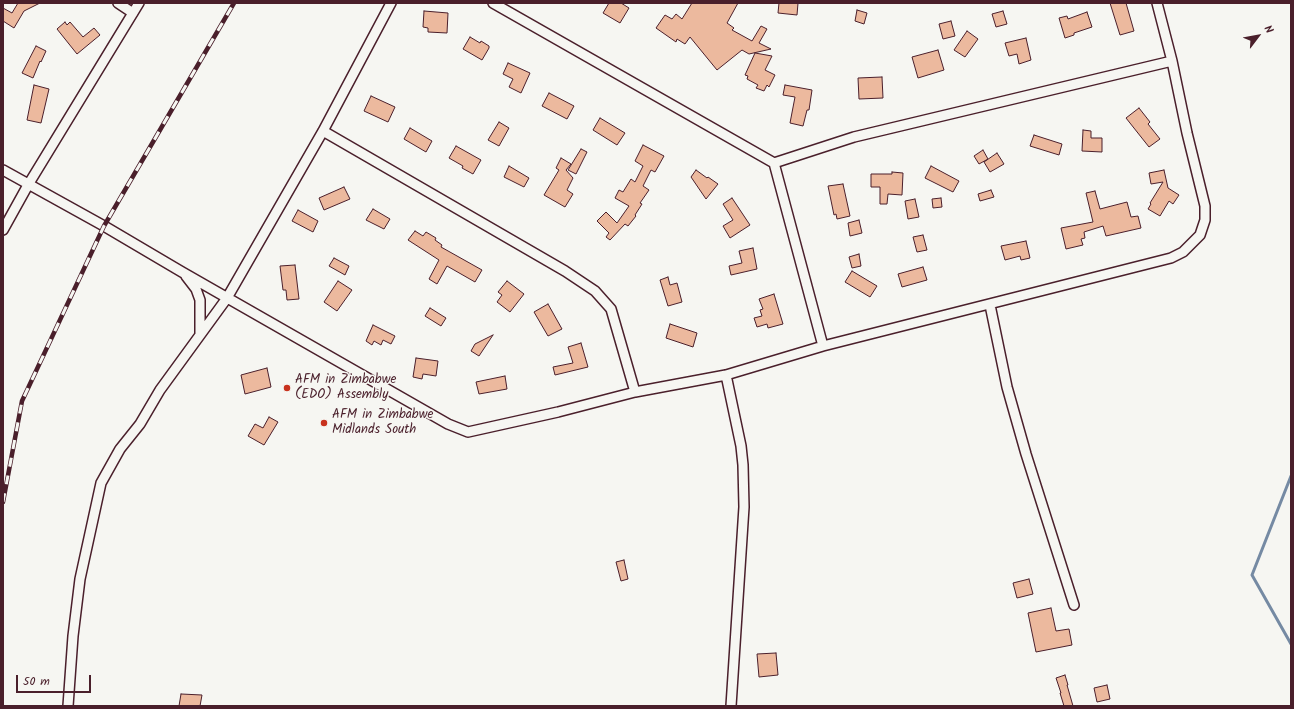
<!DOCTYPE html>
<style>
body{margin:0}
#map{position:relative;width:1294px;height:709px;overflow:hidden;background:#f6f6f2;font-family:Kalam,sans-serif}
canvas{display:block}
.frame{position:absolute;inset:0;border:4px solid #4a1f2b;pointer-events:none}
.north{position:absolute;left:1238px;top:16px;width:40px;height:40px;-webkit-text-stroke:3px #f6f6f2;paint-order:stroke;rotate:58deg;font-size:11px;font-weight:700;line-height:16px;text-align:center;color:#4a1f2b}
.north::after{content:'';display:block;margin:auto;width:14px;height:18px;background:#4a1f2b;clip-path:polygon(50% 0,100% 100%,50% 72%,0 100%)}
.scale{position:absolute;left:16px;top:675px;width:75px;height:18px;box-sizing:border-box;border:2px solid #4a1f2b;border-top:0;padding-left:5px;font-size:12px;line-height:14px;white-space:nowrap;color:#4a1f2b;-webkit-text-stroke:3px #f6f6f2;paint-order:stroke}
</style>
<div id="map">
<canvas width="1294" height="709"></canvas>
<div class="frame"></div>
<div class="north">N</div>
<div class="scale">50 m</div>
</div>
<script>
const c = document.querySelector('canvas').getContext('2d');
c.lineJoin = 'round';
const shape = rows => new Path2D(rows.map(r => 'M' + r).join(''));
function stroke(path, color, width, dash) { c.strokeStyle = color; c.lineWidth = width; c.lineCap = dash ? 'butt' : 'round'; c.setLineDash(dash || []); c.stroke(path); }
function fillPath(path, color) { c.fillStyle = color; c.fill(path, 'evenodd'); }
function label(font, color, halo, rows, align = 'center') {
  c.font = font + ' Kalam,sans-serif'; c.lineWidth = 3; c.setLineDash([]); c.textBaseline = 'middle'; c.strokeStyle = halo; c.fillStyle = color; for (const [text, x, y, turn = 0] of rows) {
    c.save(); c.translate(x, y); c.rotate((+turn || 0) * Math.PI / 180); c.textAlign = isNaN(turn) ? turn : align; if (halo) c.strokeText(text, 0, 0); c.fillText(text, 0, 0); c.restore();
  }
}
stroke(shape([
 [1291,476,1252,575,1291,644]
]), '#758aa3', 3);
const building = shape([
 [18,3,40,3,24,11,14,28,3,21,3,8,12,13,18,3],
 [609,3,621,3,629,8,620,23,603,13,609,3],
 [692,3,738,3,727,23,734,28,732,30,752,41,761,26,767,29,759,43,771,49,749,54,742,50,717,70,690,37,685,44,677,39,676,42,656,28,665,15,672,19,676,14,682,19,692,3],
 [779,3,798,3,797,15,778,13,779,3],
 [1110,3,1126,3,1134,31,1120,35,1110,3],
 [857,10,867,13,864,24,855,21,857,10],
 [424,11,448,13,447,33,428,32,428,28,423,27,424,11],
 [1003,11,1007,24,996,27,992,14,1003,11],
 [1087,12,1092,27,1074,33,1074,35,1065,38,1059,18,1067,16,1068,19,1087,12],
 [951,21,955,36,943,39,939,24,951,21],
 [65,22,67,25,70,22,83,37,94,28,100,35,77,54,57,29,65,22],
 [967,31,978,39,965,57,954,50,967,31],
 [470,37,480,43,481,41,489,46,489,48,482,60,463,49,470,37],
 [1026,38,1031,60,1019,64,1017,54,1009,56,1005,43,1026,38],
 [36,46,46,51,41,62,40,61,33,78,22,73,36,46],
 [938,50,944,70,918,78,912,57,938,50],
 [755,53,772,56,765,70,775,75,769,87,767,85,764,91,756,88,758,85,747,79,748,76,745,75,755,53],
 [508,63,530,73,521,93,509,87,513,79,503,74,508,63],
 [882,77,883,98,859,99,858,78,882,77],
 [34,85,49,89,41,123,27,120,34,85],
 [785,85,812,90,809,110,807,110,803,126,790,123,795,97,783,95,785,85],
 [549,93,574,106,567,119,542,106,549,93],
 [371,96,395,107,388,122,364,111,371,96],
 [1139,108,1150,122,1148,124,1160,139,1149,147,1126,118,1139,108],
 [600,118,625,133,617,145,593,130,600,118],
 [499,122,509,128,499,146,488,140,499,122],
 [410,128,432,141,426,152,404,139,410,128],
 [1083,130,1091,131,1091,138,1102,138,1102,152,1082,151,1083,130],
 [1034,135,1062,144,1059,155,1030,146,1034,135],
 [643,145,664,156,655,172,651,170,643,186,649,190,640,203,642,204,635,215,636,216,628,226,625,224,610,240,606,237,609,233,597,221,606,212,617,223,629,206,615,198,619,190,623,192,631,179,635,182,643,166,635,161,643,145],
 [456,146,481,160,473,174,462,168,463,166,449,158,456,146],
 [581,149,587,152,576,174,568,170,581,149],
 [983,150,988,159,979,164,974,156,983,150],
 [997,153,1004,164,990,172,984,162,997,153],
 [561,158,571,164,566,170,573,178,567,190,573,194,565,207,544,195,559,170,556,168,561,158],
 [509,166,529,178,524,187,504,177,509,166],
 [931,166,959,181,953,192,925,178,931,166],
 [696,170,707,178,708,177,718,184,706,199,691,177,696,170],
 [1164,170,1168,188,1179,195,1173,204,1169,201,1160,216,1148,209,1151,204,1150,203,1163,182,1151,184,1149,173,1164,170],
 [892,172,903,173,902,195,888,194,887,204,880,204,880,187,871,187,871,174,892,174,892,172],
 [843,184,850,216,837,219,836,214,834,215,828,186,843,184],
 [344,187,350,199,324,210,319,198,344,187],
 [991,190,994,197,980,201,978,194,991,190],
 [1095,191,1100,209,1127,202,1131,217,1138,216,1141,228,1106,236,1103,226,1084,232,1085,238,1081,239,1083,245,1066,249,1061,228,1093,222,1086,193,1095,191],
 [732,198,750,225,730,238,723,226,733,220,723,204,732,198],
 [941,198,942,207,933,208,932,199,941,198],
 [915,199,919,217,908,219,905,201,915,199],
 [373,209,390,219,384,229,366,220,373,209],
 [298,210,318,221,313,232,292,221,298,210],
 [859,220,862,233,850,236,848,223,859,220],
 [415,231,423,236,426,232,436,238,435,240,442,245,441,247,482,270,475,282,447,266,437,284,429,279,439,260,408,240,415,231],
 [923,235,927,250,917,252,913,237,923,235],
 [1026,241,1030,258,1021,260,1020,256,1005,260,1001,246,1026,241],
 [753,248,757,269,731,275,729,266,742,263,739,251,753,248],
 [859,254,861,266,852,268,849,257,859,254],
 [334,258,349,266,345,275,329,266,334,258],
 [295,265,299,299,287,300,286,290,283,290,280,266,295,265],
 [923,267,927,280,902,287,898,274,923,267],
 [852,271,877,286,870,297,845,282,852,271],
 [668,277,670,285,677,283,682,302,668,306,660,280,668,277],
 [338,281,352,290,337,311,324,302,338,281],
 [507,281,524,294,510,312,497,302,502,295,498,292,507,281],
 [774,294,783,324,768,328,767,324,757,327,754,318,762,316,760,310,763,309,759,299,774,294],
 [548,304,562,329,548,336,534,312,548,304],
 [430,308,446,318,441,326,425,316,430,308],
 [670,324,697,333,693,347,666,338,670,324],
 [373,325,395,336,391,344,383,340,381,345,374,341,372,345,366,341,373,325],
 [493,335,479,356,471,351,475,344,493,335],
 [581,343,588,367,555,375,553,367,573,363,568,347,581,343],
 [416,358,438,361,436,376,423,374,422,379,413,377,416,358],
 [267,368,271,387,245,394,241,375,267,368],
 [505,376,507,389,479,394,476,382,505,376],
 [269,417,278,422,264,445,248,436,255,424,263,428,269,417],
 [624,560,628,579,621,581,616,562,624,560],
 [1029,579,1033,594,1017,598,1013,583,1029,579],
 [1051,608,1056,631,1069,629,1072,645,1036,652,1028,613,1051,608],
 [776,653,778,675,759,677,757,654,776,653],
 [1065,675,1068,685,1067,685,1073,706,1064,706,1060,693,1061,693,1056,678,1065,675],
 [1107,685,1110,699,1097,702,1094,688,1107,685],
 [181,694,202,695,200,706,179,706,181,694]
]);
fillPath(building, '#ecb99e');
stroke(building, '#4a1f2b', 1);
const street = shape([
 [118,3,133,13],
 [493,3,774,163,854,137,1172,61],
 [323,131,565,271,595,291,611,309,635,392],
 [774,163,823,346],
 [3,170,104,226,182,272,448,424,468,432,558,412,635,392,726,375,823,346,1171,258,1183,252,1200,235,1205,220,1205,206,1187,133,1172,61,1157,3],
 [3,230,28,185,139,3],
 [186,276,196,289,200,300,200,333],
 [990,305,1007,387,1026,454,1074,605],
 [726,375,741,446,743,465,744,507,731,706],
 [68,706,73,636,80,579,101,483,120,449,140,424,160,390,227,298,323,131,391,3]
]);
stroke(street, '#4a1f2b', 12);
stroke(street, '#f6f6f2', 9);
const rail = shape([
 [3,502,22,401,104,226,234,3]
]);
stroke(rail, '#4a1f2b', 4.5);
stroke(rail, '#f6f6f2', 3, [9]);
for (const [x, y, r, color] of [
 [287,388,4,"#c8321e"],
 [324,423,4,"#c8321e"]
]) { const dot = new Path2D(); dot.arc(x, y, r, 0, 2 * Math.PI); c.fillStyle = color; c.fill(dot); stroke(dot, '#f6f6f2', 1.5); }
label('13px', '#4a1f2b', '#f6f6f2', [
 ["AFM in Zimbabwe",295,381],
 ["(EDO) Assembly",295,396],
 ["AFM in Zimbabwe",332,416],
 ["Midlands South",332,431]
], 'left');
</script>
